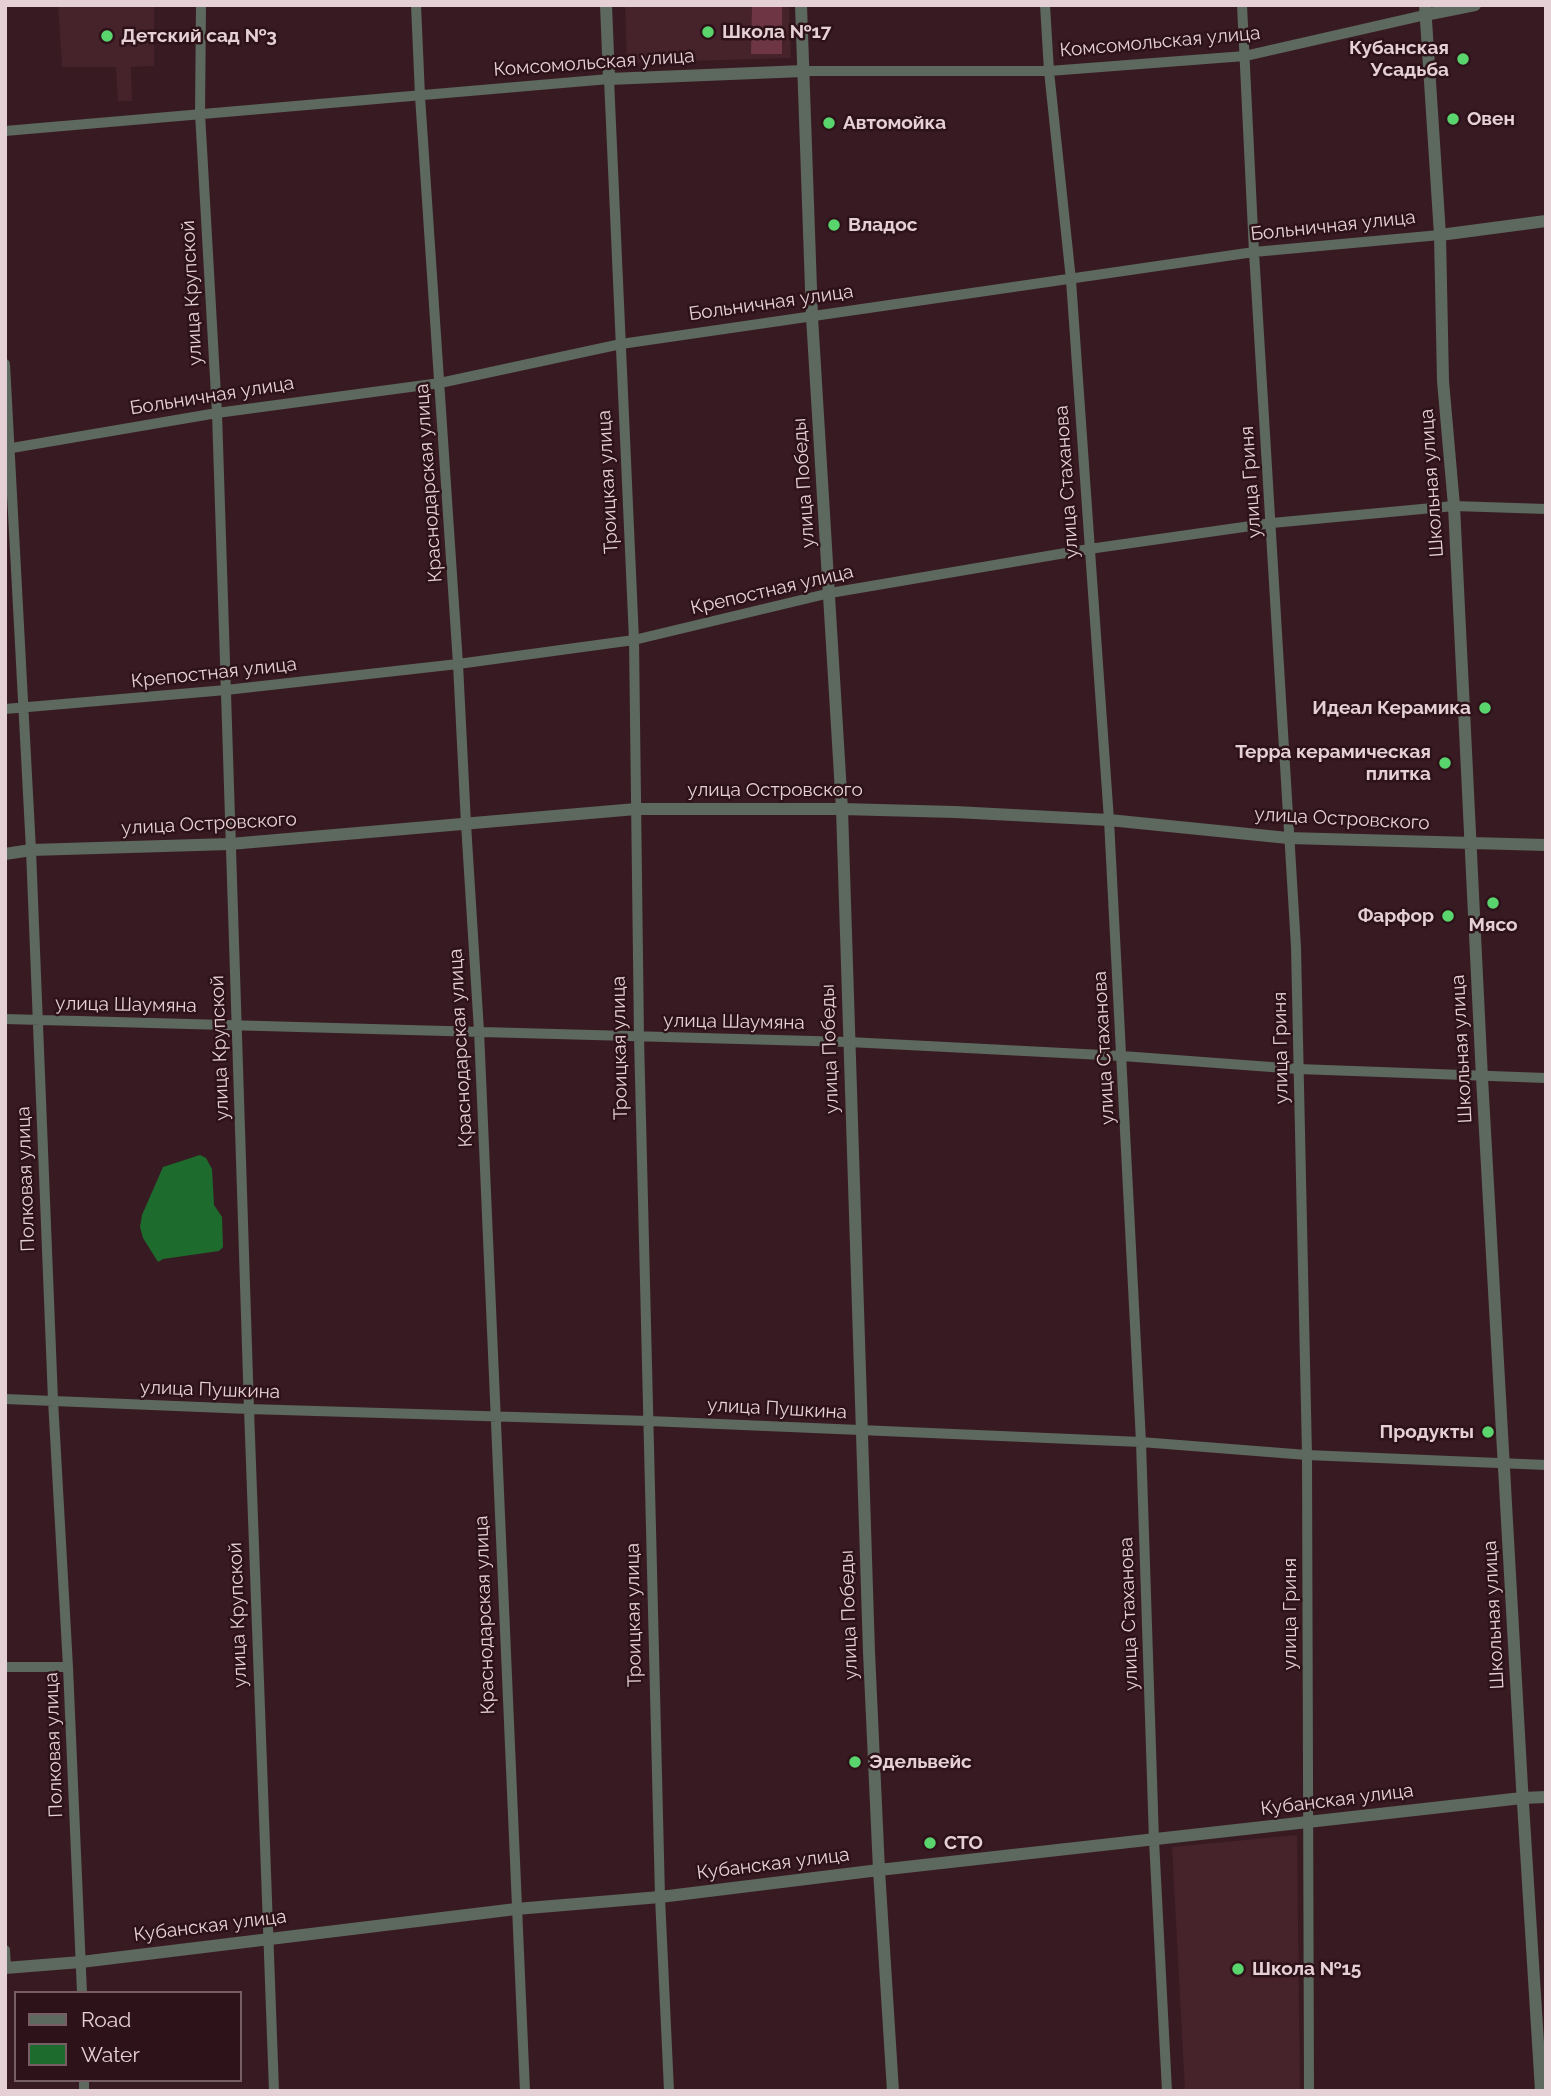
<!DOCTYPE html>
<meta charset="utf-8">
<style>
body{margin:0}
#map{position:relative;width:1551px;height:2096px;overflow:hidden;background:#381b22;font-family:Raleway,sans-serif}
canvas{display:block}
.frame{position:absolute;inset:0;border:7px solid #e5d1d5;pointer-events:none}
.legend{position:absolute;left:14px;top:1991px;width:228px;height:91px;box-sizing:border-box;background:#2e1219;border:2px solid #775e64;margin:0;padding:9px 12px;list-style:none;font-size:21px;color:#e5d1d5}
.legend li{display:flex;align-items:center;gap:14px;height:35px}
.legend b{width:35px;border:2px solid #775e64}
</style>
<div id="map">
<canvas width="1551" height="2096"></canvas>
<div class="frame"></div>
<ul class="legend">
<li><b style="height:9px;background:#5d685e"></b>Road</li>
<li><b style="height:19px;background:#1e6b2e"></b>Water</li>
</ul>
</div>
<script>
const c = document.querySelector('canvas').getContext('2d');
c.lineJoin = 'round';
function fillPath(path, color) { c.fillStyle = color; c.fill(path, 'evenodd'); }
const shape = rows => new Path2D(rows.map(r => 'M' + r).join(''));
function stroke(path, color, width, dash) { c.strokeStyle = color; c.lineWidth = width; c.lineCap = dash ? 'butt' : 'round'; c.setLineDash(dash || []); c.stroke(path); }
function label(font, color, halo, rows, align = 'center') {
  c.font = font + ' Raleway,sans-serif'; c.lineWidth = 5; c.setLineDash([]); c.textBaseline = 'middle'; c.strokeStyle = halo; c.fillStyle = color; for (const [text, x, y, turn = 0] of rows) {
    c.save(); c.translate(x, y); c.rotate((+turn || 0) * Math.PI / 180); c.textAlign = isNaN(turn) ? turn : align; if (halo) c.strokeText(text, 0, 0); c.fillText(text, 0, 0); c.restore();
  }
}
fillPath(shape([
 [58,5,154,5,154,66,131,67,132,101,118,101,116,67,62,67],
 [625,5,789,5,791,58,627,63],
 [1297,1835,1300,2091,1185,2091,1172,1847]
]), '#46222b');
fillPath(shape([
 [752,5,782,5,782,54,751,54]
]), '#6e3645');
fillPath(shape([
 [200,1155,206,1158,212,1169,214,1205,222,1217,223,1247,219,1251,163,1259,158,1262,143,1238,140,1227,142,1215,163,1167]
]), '#1e6b2e');
stroke(shape([
 [201,5,200,113,217,413,249,1409,274,2091],
 [416,5,420,96,458,664,466,824,479,1031,525,2091],
 [1045,5,1049,71,1071,280,1109,820,1141,1442,1154,1840,1167,2091],
 [1242,5,1254,252,1296,947,1307,1455,1309,2091],
 [803,71,1049,71,1245,56,1425,15],
 [5,131,609,79,634,640,639,1037,660,1897,669,2091],
 [5,364,31,850,53,1400,68,1667,82,1993],
 [6,449,217,413,440,383,621,344,1254,252,1440,235],
 [5,709,226,690,458,664,634,640,830,593,1089,549,1272,523,1454,506,1546,509],
 [5,1019,849,1042,1122,1056,1298,1069,1546,1078],
 [5,1399,249,1409,649,1421,1141,1442,1307,1455,1546,1465],
 [5,1667,68,1667],
 [5,1950,6,1968],
 [84,2080,84,2091]
]), '#5d685e', 10);
stroke(shape([
 [606,5,609,79,803,71],
 [801,5,812,317,842,809,869,1652,879,1870,893,2091],
 [1425,5,1440,235,1443,381,1454,506,1482,1078,1522,1787,1541,2091],
 [1425,15,1475,5],
 [1440,235,1546,221],
 [5,854,31,850,230,844,636,809,842,809,955,812,1109,820,1288,838,1546,845],
 [5,1968,81,1962,516,1909,660,1897,879,1870,1522,1798,1546,1797]
]), '#5d685e', 12);
for (const [x, y, r, color] of [
 [708,32,7,"#5ad56e"],
 [107,36,7,"#5ad56e"],
 [1463,59,7,"#5ad56e"],
 [1453,119,7,"#5ad56e"],
 [829,123,7,"#5ad56e"],
 [834,225,7,"#5ad56e"],
 [1485,708,7,"#5ad56e"],
 [1445,763,7,"#5ad56e"],
 [1493,903,7,"#5ad56e"],
 [1448,916,7,"#5ad56e"],
 [1488,1432,7,"#5ad56e"],
 [855,1762,7,"#5ad56e"],
 [930,1843,7,"#5ad56e"],
 [1238,1969,7,"#5ad56e"]
]) { const dot = new Path2D(); dot.arc(x, y, r, 0, 2 * Math.PI); c.fillStyle = color; c.fill(dot); stroke(dot, '#2e1219', 2.5); }
label('bold 19px', '#e5d1d5', '#2e1219', [
 ["Школа №17",722,32],
 ["Детский сад №3",121,36],
 ["Кубанская",1449,48,"right"],
 ["Усадьба",1449,70,"right"],
 ["Овен",1467,119],
 ["Автомойка",843,123],
 ["Владос",848,225],
 ["Идеал Керамика",1471,708,"right"],
 ["Терра керамическая",1431,752,"right"],
 ["плитка",1431,774,"right"],
 ["Фарфор",1434,916,"right"],
 ["Мясо",1493,925,"center"],
 ["Продукты",1474,1432,"right"],
 ["Эдельвейс",869,1762],
 ["СТО",944,1843],
 ["Школа №15",1252,1969]
], 'left');
label('19px', '#e5d1d5', '#2e1219', [
 ["Комсомольская улица",1160,42,-5],
 ["Комсомольская улица",594,63,-4],
 ["Больничная улица",1333,226,-6],
 ["улица Крупской",192,293,-93],
 ["Больничная улица",771,303,-8],
 ["Больничная улица",212,396,-9],
 ["Троицкая улица",608,482,-93],
 ["улица Стаханова",1067,482,-94],
 ["улица Гриня",1251,482,-94],
 ["Краснодарская улица",429,483,-94],
 ["улица Победы",804,483,-94],
 ["Школьная улица",1432,483,-94],
 ["Крепостная улица",772,590,-13],
 ["Крепостная улица",214,673,-6],
 ["улица Островского",775,790],
 ["улица Островского",1342,819,3],
 ["улица Островского",209,824,-3],
 ["улица Шаумяна",126,1005,1],
 ["улица Шаумяна",734,1022,1],
 ["улица Крупской",220,1048,-92],
 ["Краснодарская улица",461,1048,-93],
 ["Троицкая улица",620,1048,-91],
 ["улица Стаханова",1104,1048,-93],
 ["улица Гриня",1281,1048,-91],
 ["улица Победы",830,1049,-92],
 ["Школьная улица",1462,1049,-93],
 ["Полковая улица",26,1179,-92],
 ["улица Пушкина",210,1390,2],
 ["улица Пушкина",777,1409,3],
 ["улица Стаханова",1129,1614,-92],
 ["улица Гриня",1290,1614,-90],
 ["улица Крупской",238,1615,-92],
 ["Краснодарская улица",485,1615,-92],
 ["Троицкая улица",634,1615,-91],
 ["улица Победы",849,1615,-92],
 ["Школьная улица",1494,1615,-93],
 ["Полковая улица",54,1745,-92],
 ["Кубанская улица",1337,1800,-7],
 ["Кубанская улица",773,1864,-7],
 ["Кубанская улица",210,1926,-7]
]);
</script>
